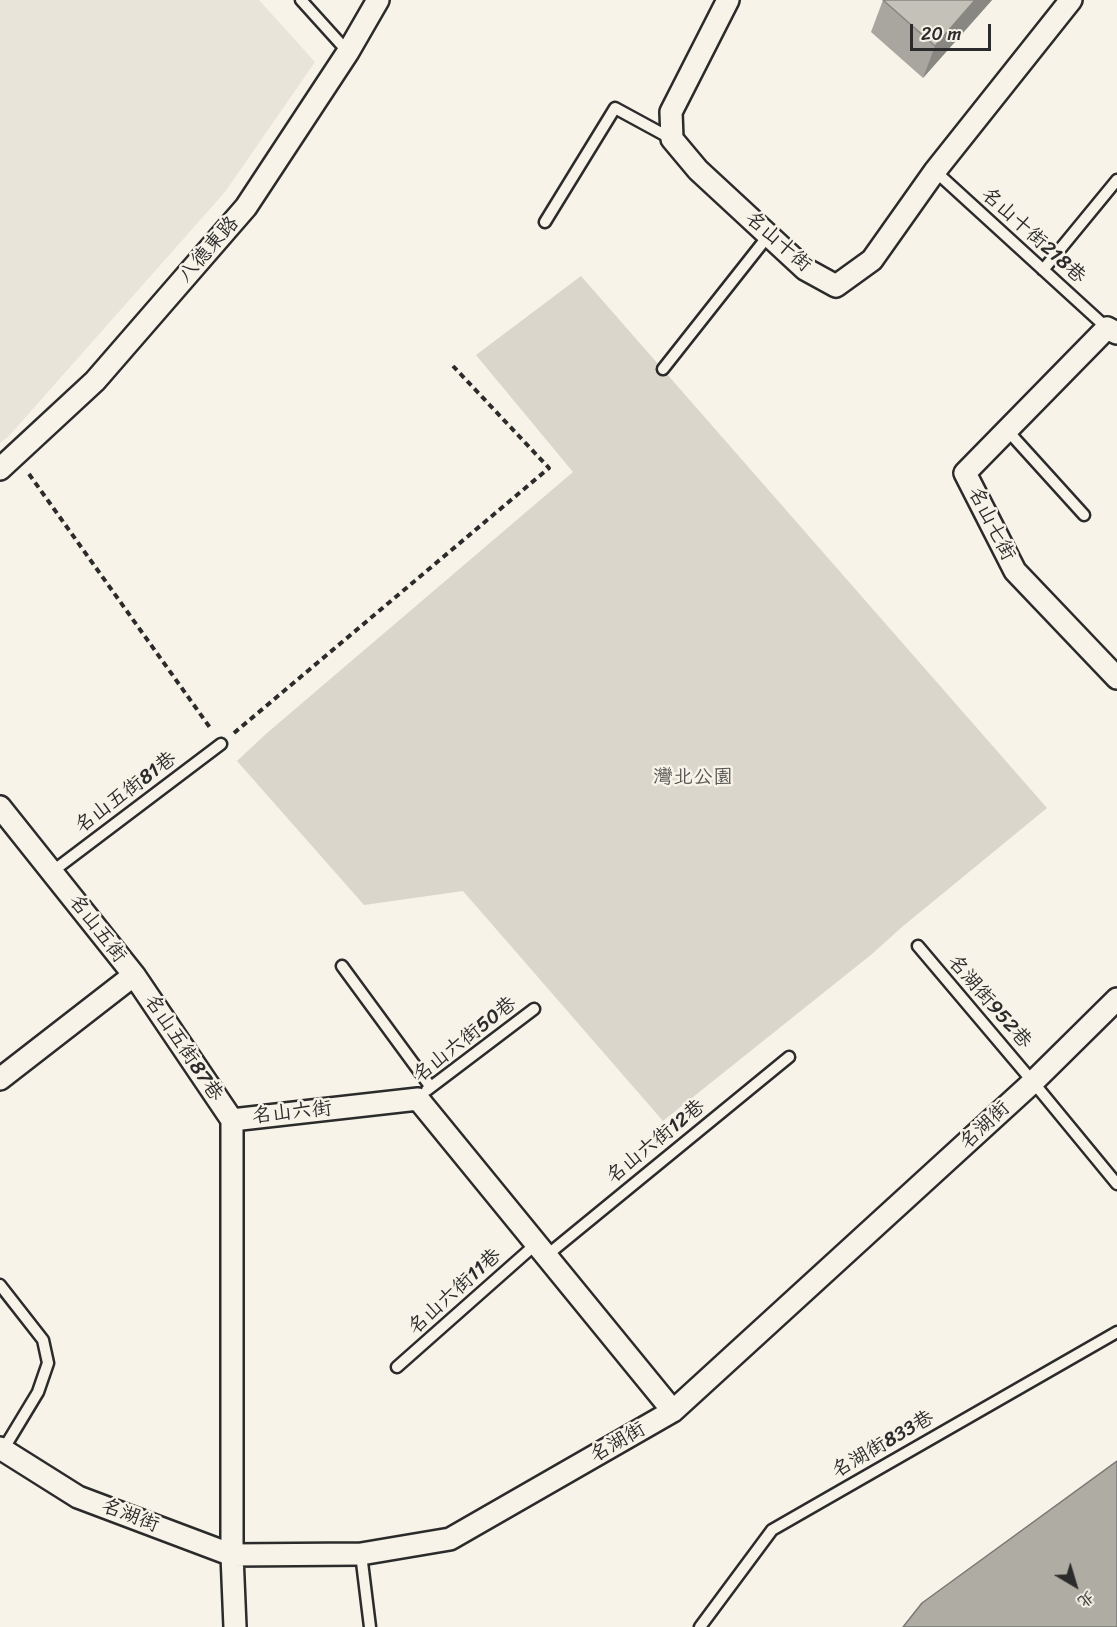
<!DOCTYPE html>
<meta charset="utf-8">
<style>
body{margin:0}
#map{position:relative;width:1117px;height:1627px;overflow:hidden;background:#f7f3e8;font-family:Sriracha,"LXGW WenKai TC",sans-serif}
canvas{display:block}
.north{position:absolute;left:1045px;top:1555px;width:60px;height:60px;-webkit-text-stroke:4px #f7f3e8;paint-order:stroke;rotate:142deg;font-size:16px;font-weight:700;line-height:24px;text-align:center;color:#2b2b2b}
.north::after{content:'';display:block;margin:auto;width:21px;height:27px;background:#2b2b2b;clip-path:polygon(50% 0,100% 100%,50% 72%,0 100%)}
.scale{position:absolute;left:910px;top:24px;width:81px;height:27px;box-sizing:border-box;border:3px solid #2b2b2b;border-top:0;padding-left:8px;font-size:18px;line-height:21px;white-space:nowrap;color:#2b2b2b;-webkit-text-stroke:4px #f7f3e8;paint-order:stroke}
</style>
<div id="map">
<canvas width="1117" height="1627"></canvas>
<div class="north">北</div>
<div class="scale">20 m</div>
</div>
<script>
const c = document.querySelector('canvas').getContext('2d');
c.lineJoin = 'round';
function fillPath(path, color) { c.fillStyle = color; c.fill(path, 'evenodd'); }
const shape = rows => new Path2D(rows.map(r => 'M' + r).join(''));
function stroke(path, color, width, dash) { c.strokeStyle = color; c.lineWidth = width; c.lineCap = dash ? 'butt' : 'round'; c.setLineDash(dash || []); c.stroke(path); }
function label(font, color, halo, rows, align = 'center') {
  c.font = font + ' Sriracha,"LXGW WenKai TC",sans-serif'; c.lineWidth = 5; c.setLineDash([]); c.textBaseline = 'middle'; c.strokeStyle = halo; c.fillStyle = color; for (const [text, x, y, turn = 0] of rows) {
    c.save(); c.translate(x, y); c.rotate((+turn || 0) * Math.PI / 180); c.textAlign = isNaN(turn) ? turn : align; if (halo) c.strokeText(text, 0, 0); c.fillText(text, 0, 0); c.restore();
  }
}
fillPath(shape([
 [0,0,259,0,315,62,225,192,8,437,0,443]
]), '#e8e4da');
fillPath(shape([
 [581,276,1047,808,902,927,872,954,663,1121,463,891,364,905,237,761,267,733,573,472,476,355]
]), '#dad6cc');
const water = shape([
 [1117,1461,1117,1627,903,1627,922,1603,1117,1461]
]);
fillPath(water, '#afaca4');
stroke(water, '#7a7874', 1.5);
const lane = shape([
 [301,0,348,52],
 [935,171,1107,328],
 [545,222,615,108,672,139],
 [1043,270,1117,180],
 [663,369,768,236],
 [1007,430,1084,515],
 [53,871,221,744],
 [918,946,1033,1082,1117,1184],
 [342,966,430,1086],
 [427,1090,534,1009],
 [546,1256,789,1057],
 [0,1285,43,1340,48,1363,38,1392,3,1450],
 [397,1367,536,1244],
 [361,1554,370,1627],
 [700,1627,772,1530,1117,1332]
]);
const street = shape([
 [728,0,671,112,672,139,698,170,805,269,836,286,872,260,935,171,1071,0],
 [1117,333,1107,328,965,473,1015,571,1117,678],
 [0,469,95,381,246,207,348,52,378,0],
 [0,807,134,975,0,1079],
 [134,975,232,1120],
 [0,1448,78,1497,232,1555,361,1554,450,1539,673,1411,1033,1082,1117,999],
 [235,1627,232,1555,232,1120,418,1099,673,1411]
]);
stroke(lane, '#2b2b2b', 15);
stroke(street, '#2b2b2b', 26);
stroke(shape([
 [29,474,211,729],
 [234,733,549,468,453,366]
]), '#2b2b2b', 4, [6, 4.5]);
stroke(lane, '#f7f3e8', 10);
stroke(street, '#f7f3e8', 21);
fillPath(shape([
 [883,0,992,0,923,78,871,32]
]), '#a9a69f');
fillPath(shape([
 [975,0,992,0,923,78,935,46]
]), '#898782');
const building = shape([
 [883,0,975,0,935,46,883,0]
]);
fillPath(building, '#c4c1b9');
stroke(building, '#898782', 1.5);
label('20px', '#2b2b2b', '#f7f3e8', [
 ["名山十街218巷",1033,236,42],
 ["名山十街",778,242,41],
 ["八德東路",209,250,-49],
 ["名山七街",991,524,63],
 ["名山五街81巷",126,793,-37],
 ["名山五街",97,929,52],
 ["名湖街952巷",989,1002,49],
 ["名山六街50巷",465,1040,-38],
 ["名山五街87巷",183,1048,56],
 ["名山六街",292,1113,-6],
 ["名湖街",985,1126,-43],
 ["名山六街12巷",656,1142,-39],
 ["名山六街11巷",455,1292,-42],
 ["名湖街",618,1443,-30],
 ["名湖街833巷",883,1445,-30],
 ["名湖街",130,1516,21]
]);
label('20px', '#575653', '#f7f3e8', [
 ["灣北公園",693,778]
]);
</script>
